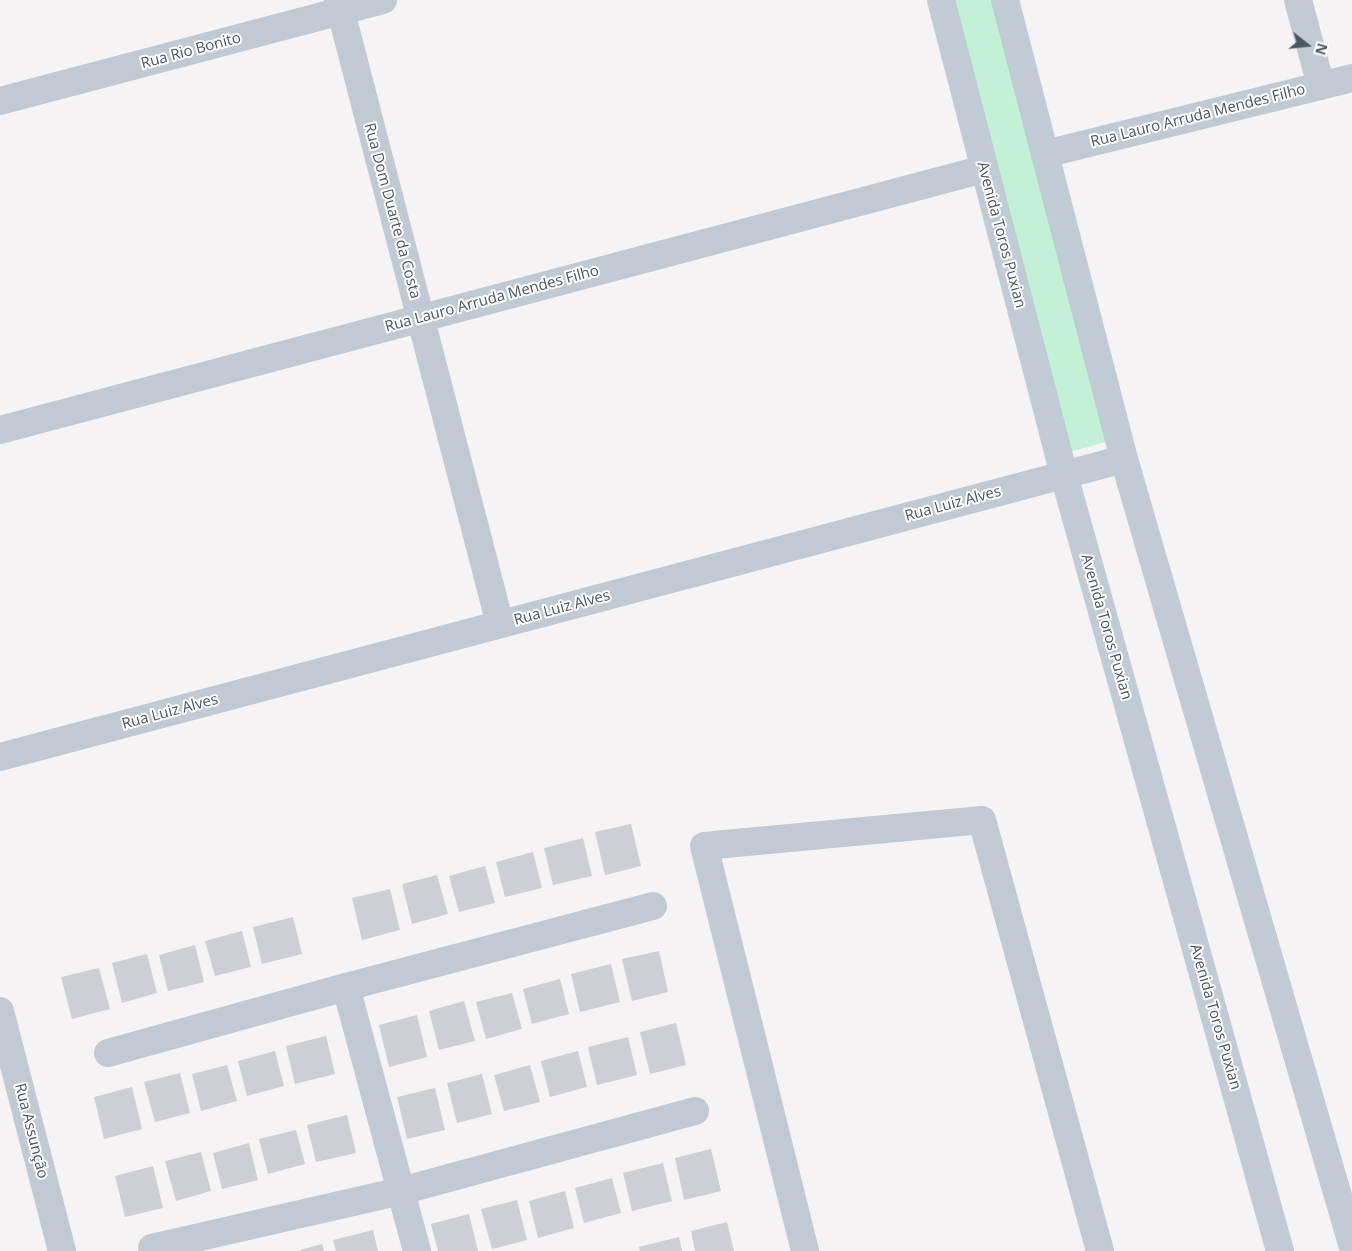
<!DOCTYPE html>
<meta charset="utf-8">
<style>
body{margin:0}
#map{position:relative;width:1352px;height:1251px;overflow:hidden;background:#f5f3f3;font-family:"Open Sans",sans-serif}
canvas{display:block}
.north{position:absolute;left:1282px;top:20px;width:50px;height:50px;-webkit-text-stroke:4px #fff;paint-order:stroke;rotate:106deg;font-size:14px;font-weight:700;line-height:20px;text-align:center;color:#4a5661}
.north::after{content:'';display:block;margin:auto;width:18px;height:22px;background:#4a5661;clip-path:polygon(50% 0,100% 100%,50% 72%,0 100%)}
</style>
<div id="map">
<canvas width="1352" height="1251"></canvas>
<div class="north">N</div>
</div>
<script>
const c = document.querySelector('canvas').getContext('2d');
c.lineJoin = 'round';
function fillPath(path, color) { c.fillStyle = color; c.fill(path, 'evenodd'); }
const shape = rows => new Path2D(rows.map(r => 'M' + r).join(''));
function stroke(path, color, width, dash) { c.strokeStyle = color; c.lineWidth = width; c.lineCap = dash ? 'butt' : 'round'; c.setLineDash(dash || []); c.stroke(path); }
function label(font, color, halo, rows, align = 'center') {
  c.font = font + ' "Open Sans",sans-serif'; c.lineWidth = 4; c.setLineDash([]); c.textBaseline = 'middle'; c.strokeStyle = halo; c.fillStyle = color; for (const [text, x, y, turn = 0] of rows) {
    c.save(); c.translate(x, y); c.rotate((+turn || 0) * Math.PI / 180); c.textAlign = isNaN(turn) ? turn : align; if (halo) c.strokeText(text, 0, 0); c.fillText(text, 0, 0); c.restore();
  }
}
fillPath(shape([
 [948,0,996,0,1109,441,1070,452]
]), '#c3f1d5');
fillPath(shape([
 [631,824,641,866,605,875,595,832],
 [583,838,592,876,553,885,544,848],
 [533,852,542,888,505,897,496,862],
 [485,866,495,903,459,912,449,876],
 [437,875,448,914,412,924,402,884],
 [390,889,400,930,362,940,352,898],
 [293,917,302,954,262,964,253,927],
 [242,931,251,967,215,976,205,941],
 [195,945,204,982,168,991,159,955],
 [659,951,668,992,632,1001,622,959],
 [147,954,157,993,122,1003,112,963],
 [611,964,620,1002,580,1012,571,974],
 [99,968,110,1009,72,1019,61,977],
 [560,979,569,1014,532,1024,523,989],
 [512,993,522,1029,486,1039,476,1002],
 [464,1001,475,1041,439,1050,429,1011],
 [417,1015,427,1057,389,1067,379,1025],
 [676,1023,686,1065,650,1074,640,1032],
 [326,1036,335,1074,295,1084,286,1046],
 [628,1037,637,1075,597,1085,588,1047],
 [275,1051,284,1086,247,1096,238,1061],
 [578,1051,587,1087,550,1097,541,1061],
 [227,1065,237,1101,201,1111,192,1074],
 [530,1065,540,1102,504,1111,494,1075],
 [180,1073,190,1113,155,1122,144,1082],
 [482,1074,492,1114,457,1123,447,1083],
 [132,1087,142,1129,104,1139,94,1097],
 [435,1088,445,1130,407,1139,397,1097],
 [347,1115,356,1153,316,1162,307,1125],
 [296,1130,305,1164,268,1174,259,1139],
 [249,1143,258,1180,222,1189,213,1153],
 [711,1149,721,1191,684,1200,675,1158],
 [201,1152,211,1191,176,1201,165,1161],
 [663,1163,672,1201,632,1211,623,1173],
 [153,1166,163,1208,125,1217,115,1176],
 [612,1178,621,1213,584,1223,575,1188],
 [565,1191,574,1228,538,1238,529,1201],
 [517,1200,527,1240,492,1249,481,1209],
 [469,1214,478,1251,438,1251,431,1224],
 [727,1222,734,1251,695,1251,691,1231],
 [373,1230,378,1251,336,1251,333,1240],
 [679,1237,682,1251,640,1251,639,1247],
 [322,1244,324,1251,301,1251,300,1250]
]), '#cdcfd5');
stroke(shape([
 [338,0,500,624],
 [1298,0,1321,86],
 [0,101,383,0],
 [1045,154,1352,78],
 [0,430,984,169],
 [0,757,1124,459],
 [346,987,417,1251],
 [108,1053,346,987,653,906],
 [152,1248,401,1191,695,1111],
 [805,1251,704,846,982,820,1100,1251]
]), '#c1cad2', 28);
stroke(shape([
 [0,1011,62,1251]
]), '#c1cad2', 28);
stroke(shape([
 [941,0,1064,475,1280,1251],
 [1005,0,1124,459,1352,1244]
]), '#c1cbd6', 28);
label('15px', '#4a5661', '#fff', [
 ["Rua Rio Bonito",191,51,-15],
 ["Rua Lauro Arruda Mendes Filho",1198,116,-14],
 ["Rua Dom Duarte da Costa",392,211,75],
 ["Avenida Toros Puxian",1001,235,75],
 ["Rua Lauro Arruda Mendes Filho",492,299,-15],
 ["Rua Luiz Alves",953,504,-15],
 ["Rua Luiz Alves",562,608,-15],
 ["Avenida Toros Puxian",1106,627,74],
 ["Rua Luiz Alves",170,712,-15],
 ["Avenida Toros Puxian",1215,1017,74],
 ["Rua Assunção",31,1131,76]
]);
</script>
